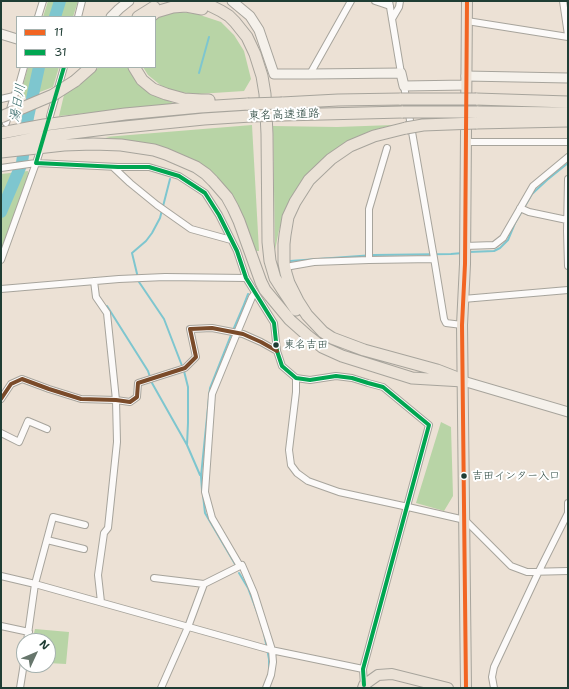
<!DOCTYPE html>
<meta charset="utf-8">
<style>
body{margin:0}
#map{position:relative;width:569px;height:689px;overflow:hidden;background:#ece1d5;font-family:"Shantell Sans",sans-serif}
canvas{display:block}
.frame{position:absolute;inset:0;border:2px solid #1f3d34;pointer-events:none}
.legend{position:absolute;left:16px;top:16px;width:140px;height:52px;box-sizing:border-box;background:#fff;border:1px solid #a5b1ae;margin:0;padding:5px 7px;list-style:none;font-size:12px;color:#1f3d34}
.legend li{display:flex;align-items:center;gap:8px;height:20px}
.legend b{width:20px;border:1px solid #a5b1ae}
.north{position:absolute;left:16px;top:633px;width:40px;height:40px;box-sizing:border-box;background:#fff;border:1px solid #a5b1ae;border-radius:50%;rotate:46deg;font-size:11px;font-weight:700;line-height:16px;text-align:center;color:#1f3d34}
.north::after{content:'';display:block;margin:auto;width:14px;height:18px;background:#67766c;clip-path:polygon(50% 0,100% 100%,50% 72%,0 100%)}
</style>
<div id="map">
<canvas width="569" height="689"></canvas>
<div class="frame"></div>
<ul class="legend">
<li><b style="height:5px;background:#f26522"></b>11</li>
<li><b style="height:5px;background:#00a651"></b>31</li>
</ul>
<div class="north">N</div>
</div>
<script>
const c = document.querySelector('canvas').getContext('2d');
c.lineJoin = 'round';
function fillPath(path, color) { c.fillStyle = color; c.fill(path, 'evenodd'); }
const shape = rows => new Path2D(rows.map(r => 'M' + r).join(''));
function stroke(path, color, width, dash) { c.strokeStyle = color; c.lineWidth = width; c.lineCap = dash ? 'butt' : 'round'; c.setLineDash(dash || []); c.stroke(path); }
function label(font, color, halo, rows, align = 'center') {
  c.font = font + ' "Shantell Sans","Klee One",sans-serif'; c.lineWidth = 4; c.setLineDash([]); c.textBaseline = 'middle'; c.strokeStyle = halo; c.fillStyle = color; for (const [text, x, y, turn = 0] of rows) {
    c.save(); c.translate(x, y); c.rotate((+turn || 0) * Math.PI / 180); c.textAlign = isNaN(turn) ? turn : align; if (halo) c.strokeText(text, 0, 0); c.fillText(text, 0, 0); c.restore();
  }
}
fillPath(shape([
 [48,1,78,1,73,17,43,17],
 [181,12,197,14,221,22,234,35,244,51,251,79,244,91,198,94,178,92,164,88,148,75,143,67,155,67,155,20,164,14],
 [28,67,59,67,53,87,19,100],
 [99,67,130,67,131,74,153,95,176,104,59,116,64,95,83,81],
 [252,125,259,251,254,251,234,203,169,150,105,137],
 [393,125,370,131,345,143,322,160,305,176,295,191,279,230,275,250,273,126,337,127],
 [28,171,27,189,1,253,1,174],
 [441,422,451,427,453,496,444,511,416,503],
 [35,629,69,632,66,664,48,663,48,641,32,641]
]), '#b8d4a6');
stroke(shape([
 [567,1,568,7],
 [199,73,209,37],
 [170,179,160,218,152,233,146,241,132,253,139,282,164,319,184,371,188,387,188,423,187,445],
 [469,252,494,251,500,248,508,240,515,223,532,194,547,180,568,163],
 [290,261,374,255,451,254,463,253],
 [107,306,148,371,152,383,187,445,200,475],
 [202,490,201,476,210,388,231,335,243,307,248,294],
 [203,495,205,513,235,564],
 [239,573,248,588,259,617],
 [264,633,269,659,269,668]
]), '#7ec6cf', 2);
stroke(shape([
 [55,17,60,1],
 [1,212,22,163,28,117,39,67]
]), '#7ec6cf', 12);
const street = shape([
 [375,1,390,6],
 [389,1,401,73],
 [563,1,568,35],
 [38,17,43,1],
 [78,17,82,1],
 [392,19,399,7,400,1],
 [467,21,568,37],
 [310,74,351,1],
 [404,86,434,258,444,319,446,323,462,325],
 [1,99,14,96,19,85,24,67],
 [50,116,64,67],
 [6,123,14,96],
 [466,142,568,142],
 [40,151,36,163,118,167,149,167,179,176,205,193,219,215,237,251,246,278,274,323,277,351,282,366,296,378,310,380,336,376,352,378,368,383,383,387,429,425,363,669,364,685],
 [113,167,130,183,157,205,191,229,231,240],
 [1,168,36,163,1,260],
 [568,179,567,231,568,266],
 [520,208,529,212,567,220],
 [465,246,494,245,503,238,533,186,568,157],
 [369,260,369,209,387,148],
 [291,266,314,262,369,260,434,259],
 [94,281,96,297,107,313,116,400,117,442,108,528,104,533,98,575,101,602],
 [1,289,119,279,165,277,246,278],
 [463,299,568,290],
 [296,378,296,392,289,450,291,465,297,473,308,481,339,492,408,507,465,520,511,566,527,572,568,571],
 [1,399,11,384,22,379,49,389,81,399,116,400,130,402,137,397,138,383,185,368,196,357,190,329,212,328,243,334,261,342,277,351],
 [1,433,19,442,28,421,47,429],
 [47,540,84,549],
 [240,566,212,518,205,492,212,394,237,333,252,297,255,293],
 [1,576,35,584,271,650,363,669],
 [154,578,204,584],
 [1,626,29,632],
 [27,641,35,584,53,517,85,525],
 [20,688,24,663],
 [161,688,188,627,204,584,242,565,254,593,272,650,273,662,271,675,266,688],
 [494,688,492,677,494,667,539,571,568,513,568,503]
]);
const secondary = shape([
 [232,1,250,16,259,30,274,74,310,74,401,73,404,86,466,85],
 [111,17,119,9,129,1],
 [1,34,17,39],
 [466,76,568,78],
 [463,381,568,412]
]);
const primary = shape([
 [363,688,364,685,378,675,392,674,448,688],
 [466,688,462,325,465,264,467,1]
]);
const highway = shape([
 [194,1,207,4,221,11,229,16,235,22,247,37,255,54,262,76,265,94,267,134,268,242,270,261,275,278,282,289,296,310],
 [138,17,154,7],
 [150,17,156,12,173,7,186,6,202,9],
 [134,67,142,80,153,89,166,94,184,99,201,100,209,100],
 [75,81,91,67],
 [476,99,568,102],
 [282,103,338,100,401,99],
 [477,112,567,113],
 [283,115,403,112],
 [476,123,568,121],
 [406,128,374,136,350,146,331,159,309,180,295,202,288,217,285,235,284,244,284,263,286,273,289,283,298,301,307,315,323,332,332,338,364,350,437,370,455,377],
 [1,133,44,125,125,114,200,107,248,104],
 [1,145,40,137,105,129,204,119,251,116],
 [1,152,64,145,93,144,121,145,154,150,166,154,196,167,206,174,213,181,227,197,233,208,239,221,261,282,265,290,290,320,308,336,322,347,342,356,412,378,463,381]
]);
stroke(street, '#a7a49c', 8);
stroke(secondary, '#a7a49c', 11);
stroke(primary, '#a7a49c', 12);
stroke(highway, '#a7a49c', 13);
stroke(street, '#fcfaf9', 6);
stroke(secondary, '#f5f1eb', 9);
stroke(primary, '#ebe2d7', 10);
stroke(highway, '#ebe2d7', 11);
const highwayBridge = shape([
 [401,99,476,99],
 [248,104,282,103],
 [403,112,477,112],
 [251,116,283,115],
 [1,117,53,95,75,81],
 [406,128,423,125,476,123]
]);
stroke(highwayBridge, '#a7a49c', 13, []);
stroke(highwayBridge, '#ebe2d7', 11);
stroke(shape([
 [466,688,462,325,465,264,467,1]
]), '#f26522', 4);
stroke(shape([
 [64,67,36,163,118,167,149,167,179,176,205,193,219,215,237,251,246,278,274,323,277,351,282,366,296,378,310,380,336,376,352,378,368,383,383,387,429,425,363,669,364,685]
]), '#00a651', 4);
stroke(shape([
 [1,399,11,384,22,379,49,389,81,399,116,400,130,402,137,397,138,383,185,368,196,357,190,329,212,328,243,334,261,342,277,351]
]), '#7a4b2a', 4);
for (const [x, y, r, color] of [
 [276,345,3.5,"#1f3d34"],
 [464,476,3.5,"#1f3d34"]
]) { const dot = new Path2D(); dot.arc(x, y, r, 0, 2 * Math.PI); c.fillStyle = color; c.fill(dot); stroke(dot, '#fff', 1.5); }
label('11px', '#1f3d34', '#fff', [
 ["東名吉田",284,345],
 ["吉田インター入口",472,476]
], 'left');
label('12px', '#1f3d34', '#fff', [
 ["東名高速道路",284,115,-2]
]);
label('italic 13px', '#2d6262', '#fff', [
 ["湯日川",18,103,-80]
]);
</script>
